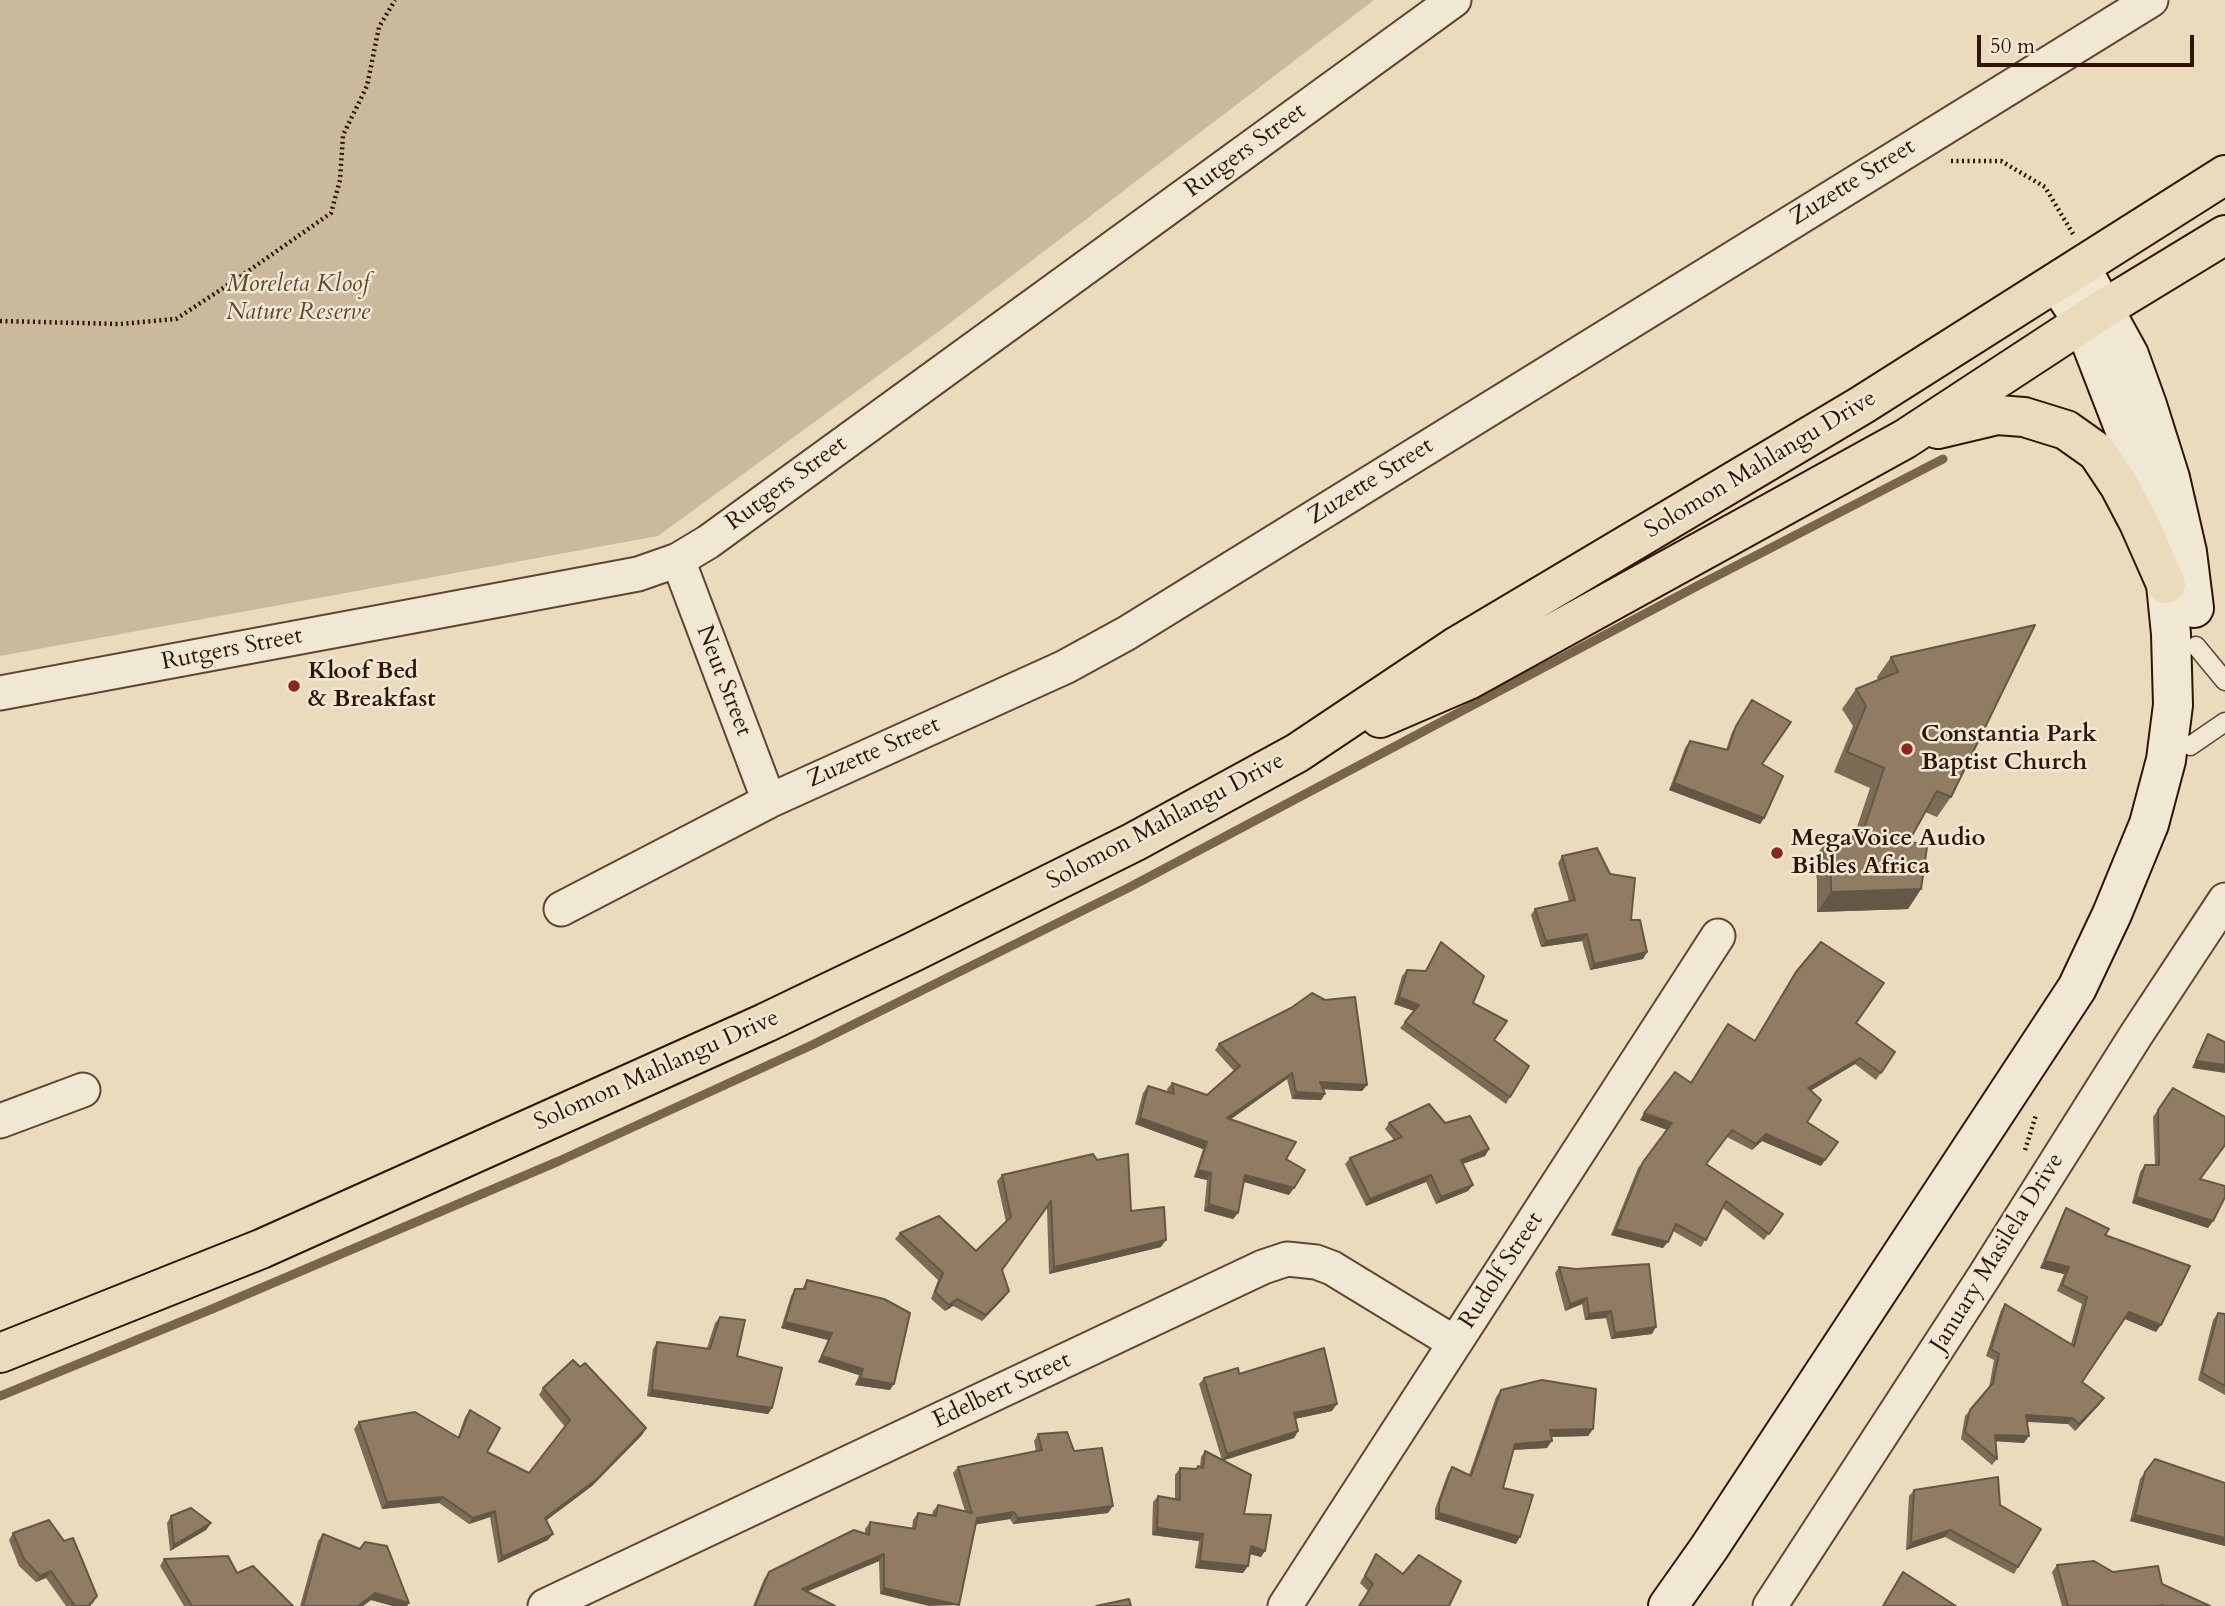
<!DOCTYPE html>
<style>
body{margin:0}
#map{position:relative;width:2225px;height:1606px;overflow:hidden;background:#eadbbd;font-family:Cardo,serif}
canvas{display:block}
.scale{position:absolute;left:1977px;top:35px;width:217px;height:32px;box-sizing:border-box;border:4px solid #2f1502;border-top:0;padding-left:9px;font-size:21px;line-height:24px;white-space:nowrap;color:#2f1502;-webkit-text-stroke:5px #f1e8d4;paint-order:stroke}
</style>
<div id="map">
<canvas width="2225" height="1606"></canvas>
<div class="scale">50 m</div>
</div>
<script>
const c = document.querySelector('canvas').getContext('2d');
c.lineJoin = 'round';
function fillPath(path, color) { c.fillStyle = color; c.fill(path, 'evenodd'); }
const shape = rows => new Path2D(rows.map(r => 'M' + r).join(''));
function stroke(path, color, width, dash) { c.strokeStyle = color; c.lineWidth = width; c.lineCap = dash ? 'butt' : 'round'; c.setLineDash(dash || []); c.stroke(path); }
function label(font, color, halo, rows, align = 'center') {
  c.font = font + ' Cardo,serif'; c.lineWidth = 5; c.setLineDash([]); c.textBaseline = 'middle'; c.strokeStyle = halo; c.fillStyle = color; for (const [text, x, y, turn = 0] of rows) {
    c.save(); c.translate(x, y); c.rotate((+turn || 0) * Math.PI / 180); c.textAlign = isNaN(turn) ? turn : align; if (halo) c.strokeText(text, 0, 0); c.fillText(text, 0, 0); c.restore();
  }
}
fillPath(shape([
 [0,0,1374,0,938,332,658,536,0,656]
]), '#cab99d');
stroke(shape([
 [0,1396,212,1309,559,1161,812,1045,1128,888,1701,584,1943,459]
]), '#79644c', 9);
const lane = shape([
 [2196,646,2225,681],
 [2190,746,2225,722]
]);
const street = shape([
 [678,560,769,801],
 [0,693,638,574,678,560,708,542,1454,0],
 [561,909,769,801,1065,667,1127,633,2151,0],
 [0,1121,83,1090],
 [545,1606,1263,1267,1287,1259,1316,1262,1332,1268,1455,1343],
 [1285,1606,1718,936],
 [1770,1606,1985,1275,2136,1035,2225,900]
]);
const secondary = shape([
 [2081,268,2129,355,2147,405,2170,478,2187,552,2194,608],
 [1668,1606,1709,1548,2077,988,2112,914,2149,824,2166,760,2173,705,2171,634,2166,584,2149,504,2124,428,2083,322,2057,282]
]);
const primary = shape([
 [1938,429,1997,415,2024,417,2066,430,2097,452,2119,485,2139,523,2166,584],
 [1380,718,1468,680,1905,439,2105,308,2225,235],
 [0,1353,261,1249,765,1023,913,952,1134,842,1297,753,1457,646,1862,405,2225,175]
]);
stroke(lane, '#5e4631', 21);
stroke(street, '#5e4631', 37);
stroke(secondary, '#2f1502', 42);
stroke(primary, '#2f1502', 42);
stroke(shape([
 [1951,161,2001,161,2045,187,2073,234],
 [0,321,120,324,176,319,234,281,331,213,340,180,343,135,367,86,379,27,395,0],
 [2025,1150,2036,1115]
]), '#2f1502', 4.5, [2, 3.5]);
stroke(lane, '#f1e8d4', 18);
stroke(street, '#f1e8d4', 33);
stroke(secondary, '#f1e8d4', 38);
stroke(primary, '#eadbbd', 38);
fillPath(shape([
 [2035,625,1951,797,1937,817,1925,812,1909,841,1921,889,1908,909,1817,912,1817,880,1813,860,1827,840,1854,836,1870,788,1834,772,1853,726,1842,709,1856,689,1878,680,1877,677,1891,657],
 [1752,700,1762,764,1764,818,1760,824,1669,790,1685,748,1690,741,1726,750,1732,732],
 [1562,856,1631,920,1647,952,1643,959,1590,970,1582,941,1541,947,1531,915,1535,909,1569,901,1558,863],
 [1441,942,1494,1040,1510,1097,1506,1104,1400,1028,1414,1011,1394,1004,1402,976,1407,970,1425,971],
 [1796,972,1856,1023,1895,1052,1876,1080,1855,1064,1811,1090,1807,1122,1821,1166,1762,1141,1752,1150,1727,1137,1706,1164,1783,1214,1764,1240,1723,1208,1701,1247,1673,1231,1663,1248,1611,1235,1638,1168,1667,1130,1640,1120,1691,1083,1755,1041],
 [2208,1034,2225,1042,2192,1068,2204,1041],
 [1219,1044,1367,1085,1362,1091,1323,1089,1325,1094,1321,1100,1292,1099,1287,1079,1230,1119,1286,1159,1289,1195,1244,1182,1238,1213,1233,1219,1204,1211,1207,1180,1194,1177,1203,1149,1135,1124,1143,1093,1148,1086,1168,1092,1167,1089,1172,1083,1207,1095,1234,1071,1215,1050],
 [2173,1088,2213,1221,2208,1228,2132,1203,2140,1172,2145,1165,2155,1165,2153,1117],
 [1389,1123,1445,1123,1489,1149,1485,1156,1463,1164,1473,1185,1468,1191,1436,1204,1426,1182,1366,1206,1345,1164,1350,1158,1394,1140,1385,1129],
 [1002,1175,1131,1211,1161,1247,1049,1274,1047,1208,1002,1271,1009,1291,1004,1298,982,1321,953,1306,945,1311,931,1299,938,1280,895,1239,900,1233,976,1251,1006,1222,997,1181],
 [2066,1208,2105,1235,2156,1332,2125,1319,2082,1382,2104,1398,2099,1405,2075,1431,2068,1424,2027,1422,2024,1443,1996,1441,1997,1459,1992,1465,1961,1439,1965,1416,1989,1388,1994,1360,1986,1356,2001,1310,2005,1304,2071,1344,2082,1304,2057,1291,2064,1274,2040,1268,2062,1215],
 [1559,1267,1652,1334,1611,1339,1606,1318,1585,1320,1582,1304,1565,1311,1555,1273],
 [807,1280,890,1390,855,1385,859,1375,818,1362,828,1340,781,1328,791,1296,795,1289,802,1289],
 [2218,1313,2225,1314,2225,1395,2198,1380,2213,1320],
 [720,1317,737,1356,772,1408,768,1414,647,1396,653,1349,657,1342,707,1348,715,1323],
 [1239,1374,1332,1411,1295,1419,1298,1431,1294,1438,1223,1460,1261,1557,1250,1554,1248,1566,1243,1573,1195,1568,1199,1541,1152,1535,1153,1502,1158,1496,1175,1499,1175,1475,1180,1468,1196,1469,1198,1466,1200,1466,1201,1457,1205,1451,1222,1460,1199,1384,1204,1378],
 [543,1388,646,1428,642,1435,592,1486,547,1520,548,1540,498,1563,490,1517,469,1524,439,1503,382,1509,354,1429,359,1422,458,1437,465,1417,470,1410,487,1452,529,1473,565,1427,539,1395],
 [1501,1390,1593,1429,1588,1436,1551,1437,1547,1448,1513,1450,1503,1488,1516,1544,1435,1519,1435,1509,1448,1473,1452,1467,1469,1475,1496,1397],
 [1038,1434,1074,1451,1108,1513,1013,1524,1010,1519,976,1524,880,1594,879,1561,807,1591,835,1606,753,1606,764,1579,769,1572,865,1534,865,1529,870,1522,912,1528,913,1520,918,1513,932,1515,933,1511,938,1505,965,1511,953,1473,958,1467,1036,1451,1034,1441],
 [2155,1459,2225,1483,2225,1546,2130,1521,2140,1479],
 [1914,1490,2018,1567,2014,1574,1945,1537,1906,1550,1909,1496],
 [171,1516,211,1523,206,1530,170,1551,167,1523],
 [13,1533,97,1596,93,1603,90,1606,66,1606,46,1578,36,1582,19,1566,9,1540],
 [323,1534,409,1603,407,1606,393,1606,371,1600,363,1606,300,1606,318,1541],
 [1376,1554,1403,1574,1368,1591,1360,1583],
 [164,1559,237,1573,293,1606,184,1606,160,1566],
 [2057,1565,2113,1572,2162,1584,2210,1606,2062,1606,2052,1572]
]), '#7c6b55');
fillPath(shape([
 [1674,783,1764,818,1760,824,1669,790],
 [1921,889,1908,909,1817,912,1831,892],
 [1587,934,1582,941,1541,947,1546,941],
 [1647,952,1643,959,1590,970,1594,964],
 [1399,997,1419,1005,1415,1011,1394,1004],
 [1860,1058,1855,1064,1804,1095,1808,1088],
 [2196,1061,2225,1065,2225,1073,2192,1068],
 [1292,1073,1287,1079,1223,1125,1227,1118],
 [1320,1082,1367,1085,1362,1091,1315,1089],
 [1296,1092,1325,1094,1321,1100,1292,1099],
 [1644,1113,1672,1123,1668,1130,1640,1120],
 [1140,1118,1207,1142,1203,1149,1135,1124],
 [1766,1134,1838,1142,1821,1166,1762,1141,1752,1150,1756,1144],
 [1489,1149,1485,1156,1456,1166,1461,1160],
 [1198,1170,1211,1173,1207,1180,1194,1177],
 [1245,1175,1294,1188,1289,1195,1241,1181],
 [1431,1175,1426,1182,1366,1206,1370,1199],
 [1473,1185,1468,1191,1436,1204,1441,1197],
 [2136,1197,2213,1221,2208,1228,2132,1203],
 [1209,1204,1238,1213,1233,1219,1204,1211],
 [1616,1229,1668,1242,1663,1248,1611,1235],
 [1166,1240,1161,1247,1049,1274,1054,1267],
 [2045,1261,2069,1267,2064,1274,2040,1268],
 [1009,1291,1004,1298,982,1321,986,1315],
 [1587,1298,1582,1304,1565,1311,1570,1304],
 [957,1299,953,1306,945,1311,949,1305],
 [1611,1311,1606,1318,1585,1320,1589,1314],
 [2129,1312,2161,1325,2156,1332,2125,1319],
 [785,1322,832,1333,828,1340,781,1328],
 [1656,1327,1652,1334,1611,1339,1615,1333],
 [822,1356,863,1369,859,1375,818,1362],
 [860,1378,894,1384,890,1390,855,1385],
 [652,1390,772,1408,768,1414,647,1396],
 [2104,1398,2099,1405,2075,1431,2079,1424],
 [1337,1404,1332,1411,1289,1420,1294,1413],
 [2026,1415,2072,1418,2068,1424,2022,1421],
 [646,1428,642,1435,592,1486,541,1524,545,1518],
 [1593,1429,1588,1436,1545,1437,1550,1430],
 [1298,1431,1294,1438,1222,1461,1227,1454],
 [1995,1435,2029,1436,2024,1443,1991,1441],
 [1552,1441,1547,1448,1510,1450,1515,1444],
 [443,1497,439,1503,382,1509,387,1502],
 [1113,1506,1108,1513,1013,1524,1018,1518],
 [495,1511,490,1517,469,1524,473,1518],
 [1014,1512,1010,1519,973,1525,977,1518],
 [1439,1513,1520,1537,1516,1544,1435,1519],
 [2135,1515,2225,1538,2225,1546,2130,1521],
 [211,1523,206,1530,170,1551,174,1545],
 [1157,1528,1203,1534,1199,1541,1152,1535],
 [1950,1530,1945,1537,1906,1550,1911,1543],
 [553,1534,548,1540,498,1563,502,1557],
 [1251,1546,1265,1551,1261,1557,1246,1553],
 [884,1554,879,1561,797,1596,802,1589],
 [1200,1561,1248,1566,1243,1573,1195,1568],
 [51,1571,46,1578,36,1582,40,1576],
 [884,1588,959,1605,929,1606,880,1594],
 [375,1593,409,1603,407,1606,393,1606,371,1600,363,1606,358,1606]
]), '#655745');
const building = shape([
 [2035,625,1951,797,1937,791,1909,841,1927,847,1921,889,1831,892,1831,860,1827,840,1862,835,1884,768,1847,752,1866,706,1856,689,1898,672,1891,657,2035,625],
 [1752,700,1791,722,1762,764,1783,776,1764,818,1674,783,1690,741,1728,750,1736,726,1752,700],
 [1597,848,1610,874,1635,878,1631,920,1640,920,1647,952,1594,964,1587,934,1546,941,1535,909,1575,900,1562,856,1597,848],
 [1441,942,1484,976,1473,1003,1507,1021,1494,1040,1529,1066,1510,1097,1405,1022,1419,1005,1399,997,1407,970,1426,971,1441,942],
 [1821,942,1884,983,1856,1023,1895,1052,1881,1073,1860,1058,1808,1088,1821,1100,1807,1122,1838,1142,1825,1160,1766,1134,1756,1144,1732,1130,1706,1164,1783,1214,1769,1234,1726,1201,1706,1240,1676,1224,1668,1242,1616,1229,1643,1162,1672,1123,1644,1113,1675,1072,1691,1083,1728,1024,1755,1041,1796,972,1821,942],
 [1312,993,1325,1000,1355,997,1367,1085,1320,1082,1325,1094,1296,1092,1292,1073,1227,1118,1296,1142,1286,1159,1305,1170,1294,1188,1245,1175,1238,1213,1209,1204,1211,1173,1198,1170,1207,1142,1140,1118,1148,1086,1174,1094,1172,1083,1207,1095,1240,1066,1219,1044,1291,1008,1312,993],
 [2208,1034,2225,1042,2225,1065,2196,1061,2208,1034],
 [2173,1088,2225,1117,2225,1145,2200,1179,2225,1186,2225,1197,2213,1221,2136,1197,2145,1165,2159,1165,2158,1110,2173,1088],
 [1429,1104,1445,1123,1470,1116,1489,1149,1461,1160,1473,1185,1441,1197,1431,1175,1370,1199,1350,1158,1402,1137,1389,1123,1429,1104],
 [1093,1154,1097,1160,1128,1154,1131,1211,1164,1207,1166,1240,1054,1267,1051,1201,1002,1270,1009,1291,986,1315,957,1299,949,1305,935,1292,943,1273,900,1233,939,1216,976,1251,1011,1217,1002,1175,1093,1154],
 [2066,1208,2109,1229,2105,1235,2190,1266,2161,1325,2129,1312,2082,1382,2104,1398,2079,1424,2072,1418,2026,1415,2029,1436,1995,1435,1997,1459,1965,1432,1970,1410,1993,1383,1999,1354,1991,1349,2005,1304,2074,1346,2087,1297,2062,1285,2069,1267,2045,1261,2066,1208],
 [1649,1264,1656,1327,1615,1333,1611,1311,1589,1314,1587,1298,1570,1304,1559,1267,1576,1269,1649,1264],
 [807,1280,884,1299,910,1313,894,1384,860,1378,863,1369,822,1356,832,1333,785,1322,795,1289,805,1289,807,1280],
 [2218,1313,2225,1314,2225,1386,2202,1373,2218,1313],
 [720,1317,745,1320,737,1356,782,1368,772,1408,652,1390,657,1342,710,1349,720,1317],
 [1324,1348,1337,1404,1294,1413,1298,1431,1227,1454,1204,1378,1238,1368,1239,1374,1324,1348],
 [573,1360,580,1367,585,1363,646,1428,597,1479,545,1518,553,1534,502,1557,495,1511,473,1518,443,1497,387,1502,359,1422,415,1412,459,1438,470,1410,500,1428,487,1452,529,1473,570,1420,543,1388,573,1360],
 [1542,1380,1596,1389,1593,1429,1550,1430,1552,1441,1515,1444,1503,1488,1533,1495,1520,1537,1439,1513,1439,1503,1452,1467,1471,1476,1501,1390,1542,1380],
 [1067,1432,1074,1451,1102,1448,1113,1506,1018,1518,1014,1512,977,1518,959,1605,884,1588,884,1554,802,1589,835,1606,755,1606,769,1572,854,1530,869,1535,870,1522,915,1529,918,1513,936,1516,938,1505,972,1513,958,1467,1042,1450,1038,1434,1067,1432],
 [1205,1451,1251,1475,1244,1514,1271,1515,1265,1551,1251,1546,1248,1566,1200,1561,1203,1534,1157,1528,1158,1496,1180,1500,1180,1468,1197,1469,1198,1466,1203,1468,1205,1451],
 [2155,1459,2225,1483,2225,1538,2135,1515,2145,1472,2155,1459],
 [1998,1477,2000,1505,2041,1529,2018,1567,1950,1530,1911,1543,1914,1490,1998,1477],
 [191,1508,211,1523,174,1545,171,1516,191,1508],
 [49,1520,64,1541,73,1538,97,1596,88,1606,75,1606,51,1571,40,1576,24,1559,13,1533,49,1520],
 [323,1534,360,1549,365,1542,387,1546,409,1603,375,1593,358,1606,303,1606,323,1534],
 [1376,1554,1403,1574,1419,1555,1461,1581,1449,1606,1359,1606,1373,1584,1365,1576,1376,1554],
 [228,1556,237,1573,253,1566,293,1606,192,1606,164,1559,228,1556],
 [2094,1561,2113,1572,2158,1566,2162,1584,2210,1606,2164,1606,2163,1605,2157,1606,2068,1606,2057,1565,2094,1561],
 [1903,1572,1956,1606,1883,1606,1903,1572],
 [1129,1599,1131,1606,1096,1606,1129,1599]
]);
fillPath(building, '#907c63');
stroke(building, '#655745', 2);
for (const [x, y, r, color] of [
 [294,686,7,"#8f2418"],
 [1907,749,7,"#8f2418"],
 [1777,853,7,"#8f2418"]
]) { const dot = new Path2D(); dot.arc(x, y, r, 0, 2 * Math.PI); c.fillStyle = color; c.fill(dot); stroke(dot, '#f1e8d4', 2.5); }
label('24px', '#2f1502', '#f1e8d4', [
 ["Rutgers Street",1246,151,-36],
 ["Zuzette Street",1853,183,-32],
 ["Solomon Mahlangu Drive",1761,465,-31],
 ["Zuzette Street",1371,482,-32],
 ["Rutgers Street",787,484,-36],
 ["Rutgers Street",232,650,-11],
 ["Neut Street",723,681,69],
 ["Zuzette Street",874,753,-24],
 ["Solomon Mahlangu Drive",1166,822,-28],
 ["Solomon Mahlangu Drive",657,1071,-24],
 ["January Masilela Drive",1998,1253,-58],
 ["Rudolf Street",1502,1271,-57],
 ["Edelbert Street",1002,1391,-25]
]);
label('italic 24px', '#5e4630', '#f1e8d4', [
 ["Moreleta Kloof",298,285],
 ["Nature Reserve",298,313]
]);
label('bold 24px', '#2f1502', '#f1e8d4', [
 ["Kloof Bed",308,672],
 ["& Breakfast",308,700],
 ["Constantia Park",1921,735],
 ["Baptist Church",1921,763],
 ["MegaVoice Audio",1791,839],
 ["Bibles Africa",1791,867]
], 'left');
</script>
